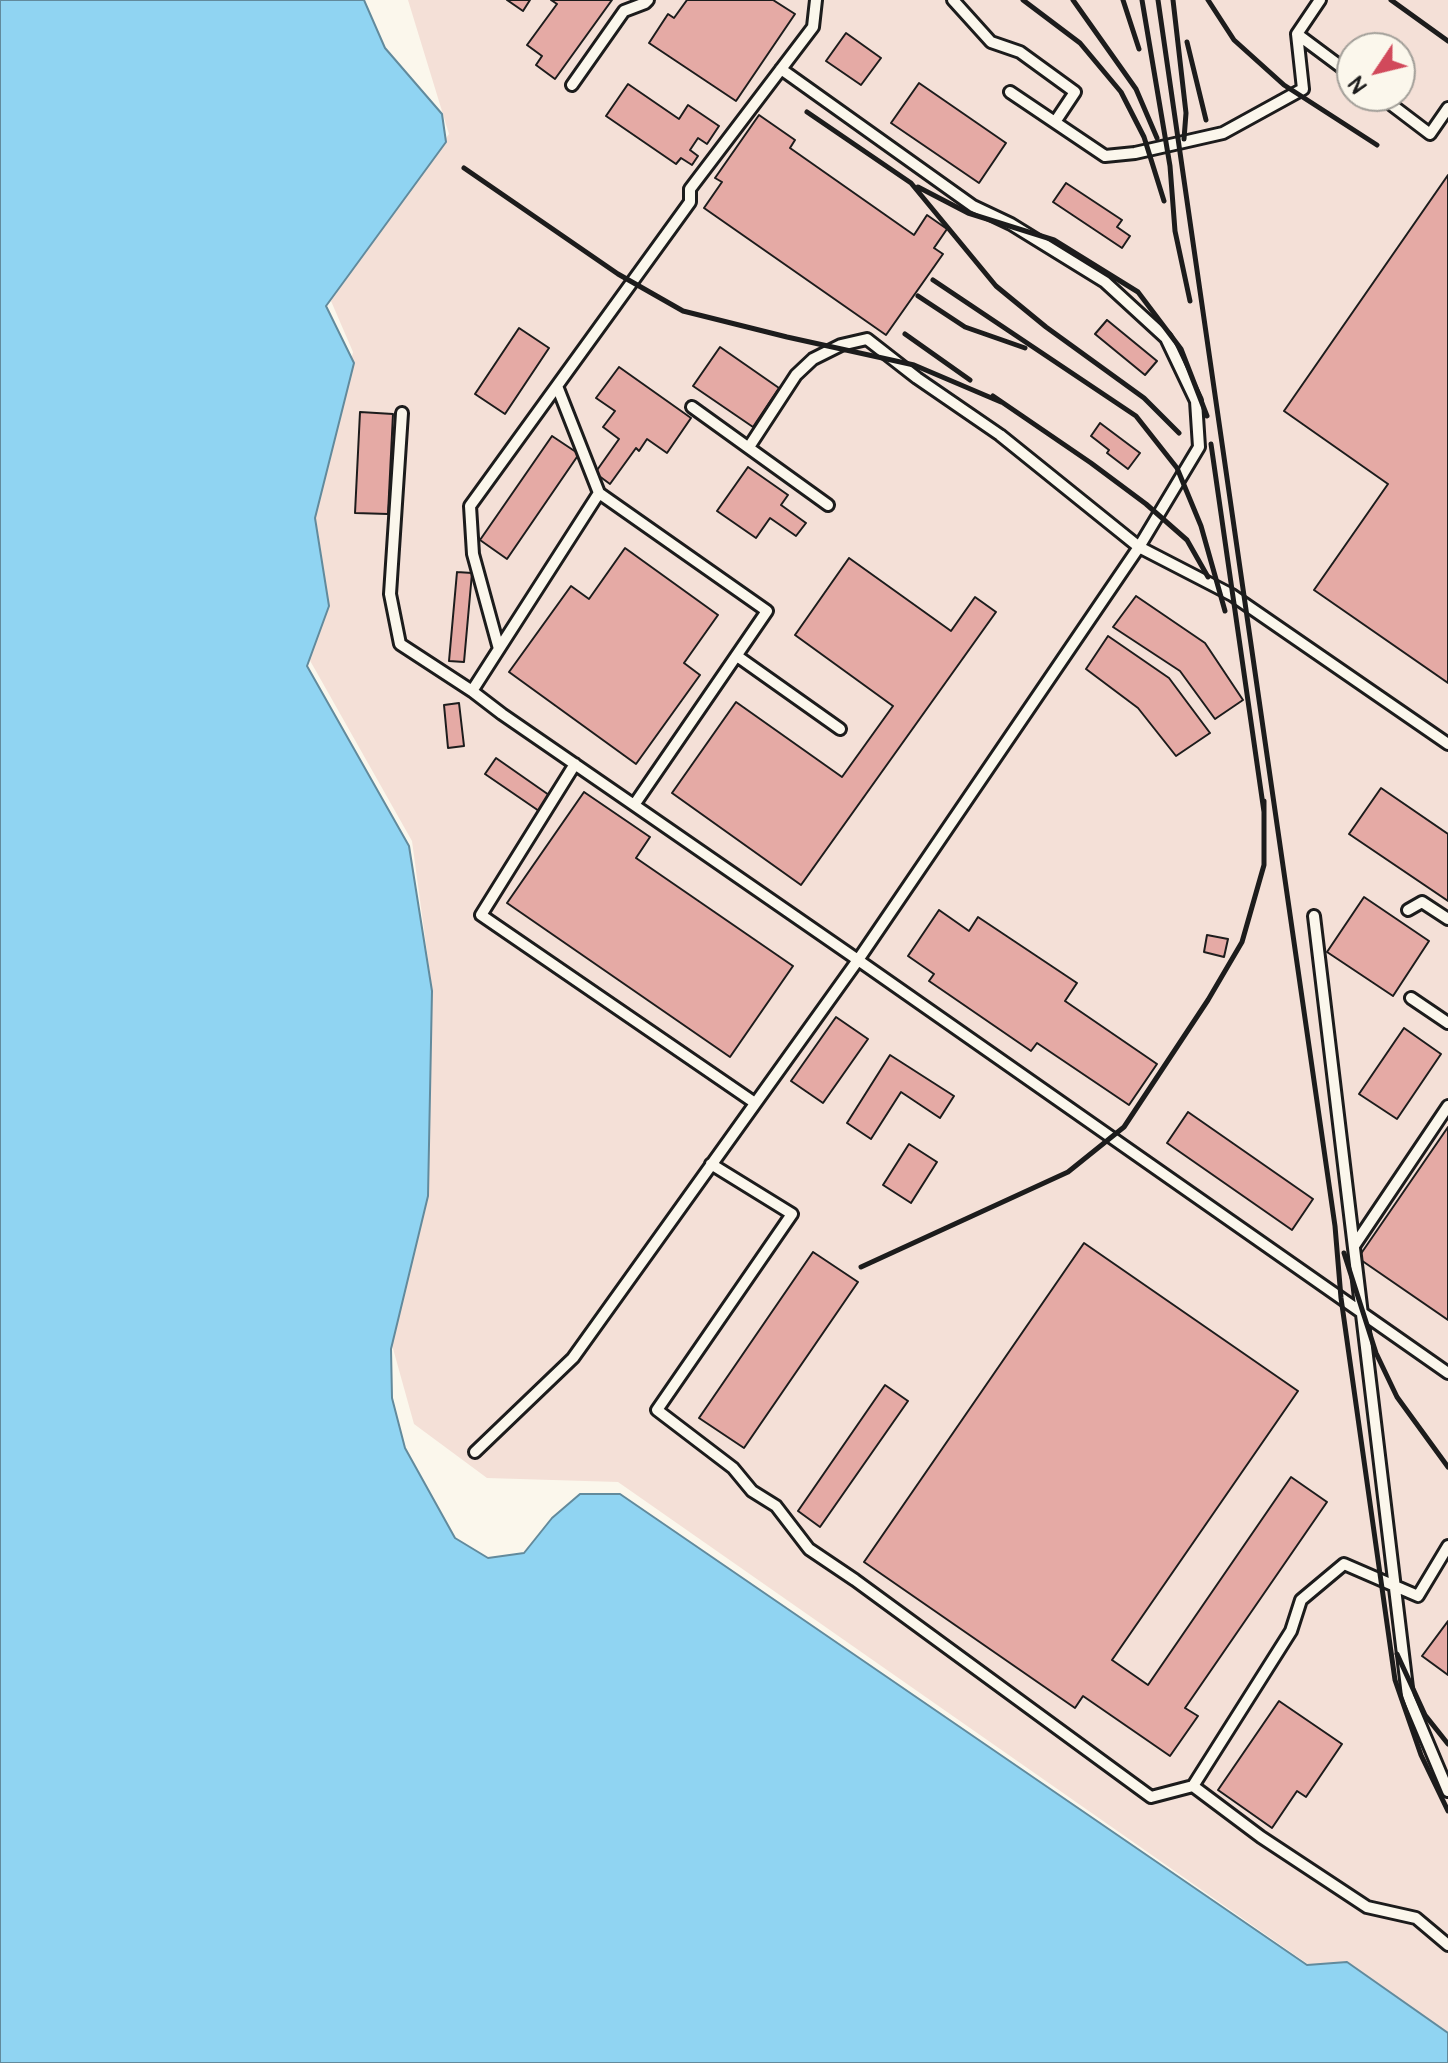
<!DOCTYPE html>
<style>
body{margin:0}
#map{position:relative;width:1448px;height:2063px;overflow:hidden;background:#fbf7ec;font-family:Pangolin,sans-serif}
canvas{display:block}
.north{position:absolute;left:1336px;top:32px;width:80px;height:80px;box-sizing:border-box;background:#fbf7ec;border:2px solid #a29f99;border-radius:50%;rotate:235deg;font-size:22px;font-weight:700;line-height:32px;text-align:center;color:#1c1c1c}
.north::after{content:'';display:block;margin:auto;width:28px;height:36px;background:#d1495b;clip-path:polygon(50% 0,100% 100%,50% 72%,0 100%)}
</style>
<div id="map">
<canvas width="1448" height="2063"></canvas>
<div class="north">N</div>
</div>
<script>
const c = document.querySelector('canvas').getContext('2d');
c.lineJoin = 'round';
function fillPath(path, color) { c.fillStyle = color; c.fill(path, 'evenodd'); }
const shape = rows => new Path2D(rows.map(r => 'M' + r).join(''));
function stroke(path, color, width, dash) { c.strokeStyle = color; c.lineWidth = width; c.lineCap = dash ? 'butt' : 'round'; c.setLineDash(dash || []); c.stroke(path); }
fillPath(shape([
 [408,0,1448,0,1448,2062,618,1482,487,1478,414,1424,392,1345,427,1195,432,989,412,841,308,657,329,604,315,513,353,352,331,301,449,134],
 [1352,48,1400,48,1400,96,1352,96]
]), '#f4e0d7');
const water = shape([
 [0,0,364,0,385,48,442,114,446,142,326,306,354,363,315,518,329,606,307,666,409,846,432,991,428,1196,391,1349,392,1398,405,1448,455,1538,488,1558,524,1553,552,1518,580,1494,620,1494,1307,1965,1347,1962,1448,2033,1448,2063,0,2063,0,0]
]);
fillPath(water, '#90d4f2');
stroke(water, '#628a9c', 2);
const building = shape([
 [507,0,530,0,523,11,507,0],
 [551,0,612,0,555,79,536,65,542,56,527,45,557,4,551,0],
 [687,0,773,0,795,14,736,101,649,43,668,14,674,18,687,0],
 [846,33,881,58,861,85,826,61,846,33],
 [919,83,1006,143,979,183,891,123,919,83],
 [628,84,679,119,688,105,719,126,707,144,698,138,690,150,698,156,692,165,681,158,676,164,606,116,628,84],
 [759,115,795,140,790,148,914,235,927,215,947,229,934,248,943,254,886,335,704,208,722,182,715,178,759,115],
 [1448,175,1448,683,1314,590,1388,484,1284,411,1448,175],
 [1066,183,1122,220,1117,227,1130,236,1122,248,1053,202,1066,183],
 [1107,320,1157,361,1145,375,1095,334,1107,320],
 [519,328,549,348,505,414,475,394,519,328],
 [720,347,779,388,753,427,693,386,720,347],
 [619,367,691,418,667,453,647,439,639,451,636,448,610,484,595,473,619,439,603,427,615,411,596,398,619,367],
 [360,412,393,414,388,514,355,513,360,412],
 [1100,423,1140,453,1128,469,1107,453,1109,450,1091,436,1100,423],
 [552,436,579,454,507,559,480,540,552,436],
 [748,467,788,495,781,505,806,523,796,536,770,518,756,538,717,511,748,467],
 [625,548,718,615,684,663,700,675,636,764,509,672,571,586,589,599,625,548],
 [849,558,951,631,975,597,996,612,801,885,672,793,736,702,842,777,893,706,795,635,849,558],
 [457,572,472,573,464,662,449,661,457,572],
 [1136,596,1205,643,1243,700,1215,719,1180,671,1113,627,1136,596],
 [1108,636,1169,678,1210,733,1176,756,1138,708,1086,669,1108,636],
 [459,703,464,746,448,748,444,705,459,703],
 [496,758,549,795,539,811,485,774,496,758],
 [1381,788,1448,834,1448,901,1349,834,1381,788],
 [584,792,650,837,636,858,793,966,730,1057,507,903,584,792],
 [1364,897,1429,941,1393,996,1327,952,1364,897],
 [939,910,969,931,978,917,1077,983,1065,1001,1157,1064,1129,1105,1037,1043,1031,1051,929,981,934,974,908,956,939,910],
 [1207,935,1228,939,1224,957,1204,952,1207,935],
 [836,1017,868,1039,823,1103,791,1081,836,1017],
 [1404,1028,1441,1054,1397,1119,1359,1094,1404,1028],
 [890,1055,954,1096,940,1118,901,1092,871,1139,847,1123,890,1055],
 [1188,1112,1313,1199,1292,1230,1167,1143,1188,1112],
 [1448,1127,1448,1320,1358,1258,1448,1127],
 [909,1144,937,1162,911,1203,883,1185,909,1144],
 [1084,1243,1298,1391,1112,1660,1148,1685,1291,1477,1327,1502,1185,1708,1198,1716,1170,1756,1083,1696,1075,1708,864,1562,1084,1243],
 [813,1252,858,1282,744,1448,699,1418,813,1252],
 [885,1385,908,1401,820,1527,798,1511,885,1385],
 [1448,1621,1448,1675,1422,1656,1448,1621],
 [1279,1701,1342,1744,1306,1797,1297,1791,1272,1828,1218,1790,1279,1701]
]);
fillPath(building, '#e5aaa5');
stroke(building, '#1c1c1c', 2);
const service = shape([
 [953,0,991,42,1020,52,1075,92,1055,122],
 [1297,34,1352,75],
 [572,85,624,11,645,3,648,0],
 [1010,92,1105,156,1135,153,1223,133,1303,89,1297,34,1320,0],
 [1380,96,1430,134,1448,108],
 [557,386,599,493],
 [692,407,828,505],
 [402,413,390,594,400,644,472,691],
 [749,447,796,375,813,359,841,345,867,339,917,378,1000,435,1139,547,1232,595,1448,744],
 [499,649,473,554,470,506,690,202,690,189,813,27,816,0],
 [737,656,840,729],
 [575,764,481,915,755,1103],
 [634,805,767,611,599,493,472,691,502,714,634,805,858,960,1448,1373],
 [1408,910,1422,902,1448,919],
 [1314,916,1408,1696,1448,1791],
 [1411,998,1448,1023],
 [711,1164,792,1214,657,1410,733,1468,752,1491,776,1506,809,1549,855,1580,1151,1797,1193,1786,1291,1631,1301,1600,1344,1564,1418,1596,1448,1546],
 [1354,1246,1448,1106],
 [475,1452,573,1358,858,960,1139,547,1199,447,1196,401,1166,338,1105,282,1011,224,973,206,781,69],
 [1193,1786,1261,1837,1367,1907,1416,1918,1448,1945]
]);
stroke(service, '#1c1c1c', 16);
stroke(service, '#fbf7ec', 10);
stroke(shape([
 [1023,0,1080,43,1121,92,1144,137,1164,201],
 [1073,0,1136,89,1157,138],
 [1123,0,1139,49],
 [1142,0,1170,166,1175,231,1190,301],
 [1158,0,1335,1226,1341,1298,1395,1680,1421,1755,1448,1811],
 [1173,0,1186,113,1184,139],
 [1208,0,1234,40,1284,85,1377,145],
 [1391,0,1448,41],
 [1187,42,1206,120],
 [807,112,911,183,996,286,1046,327,1144,398,1179,433],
 [464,168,618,274,683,311,787,337,914,365,1001,402],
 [918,187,968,213,1054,240,1138,292,1181,349,1207,416],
 [933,280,1136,416,1177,468,1201,526,1225,611],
 [918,296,965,327,1025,348],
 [905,334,970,380],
 [993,396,1091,463,1146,504,1187,540,1208,577],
 [1211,444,1264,812],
 [1344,1253,1376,1353,1397,1397,1448,1467],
 [861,1267,1068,1172,1124,1127,1208,1000,1242,942,1264,865,1264,801],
 [1397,1654,1425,1715,1448,1744]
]), '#1c1c1c', 5);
</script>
